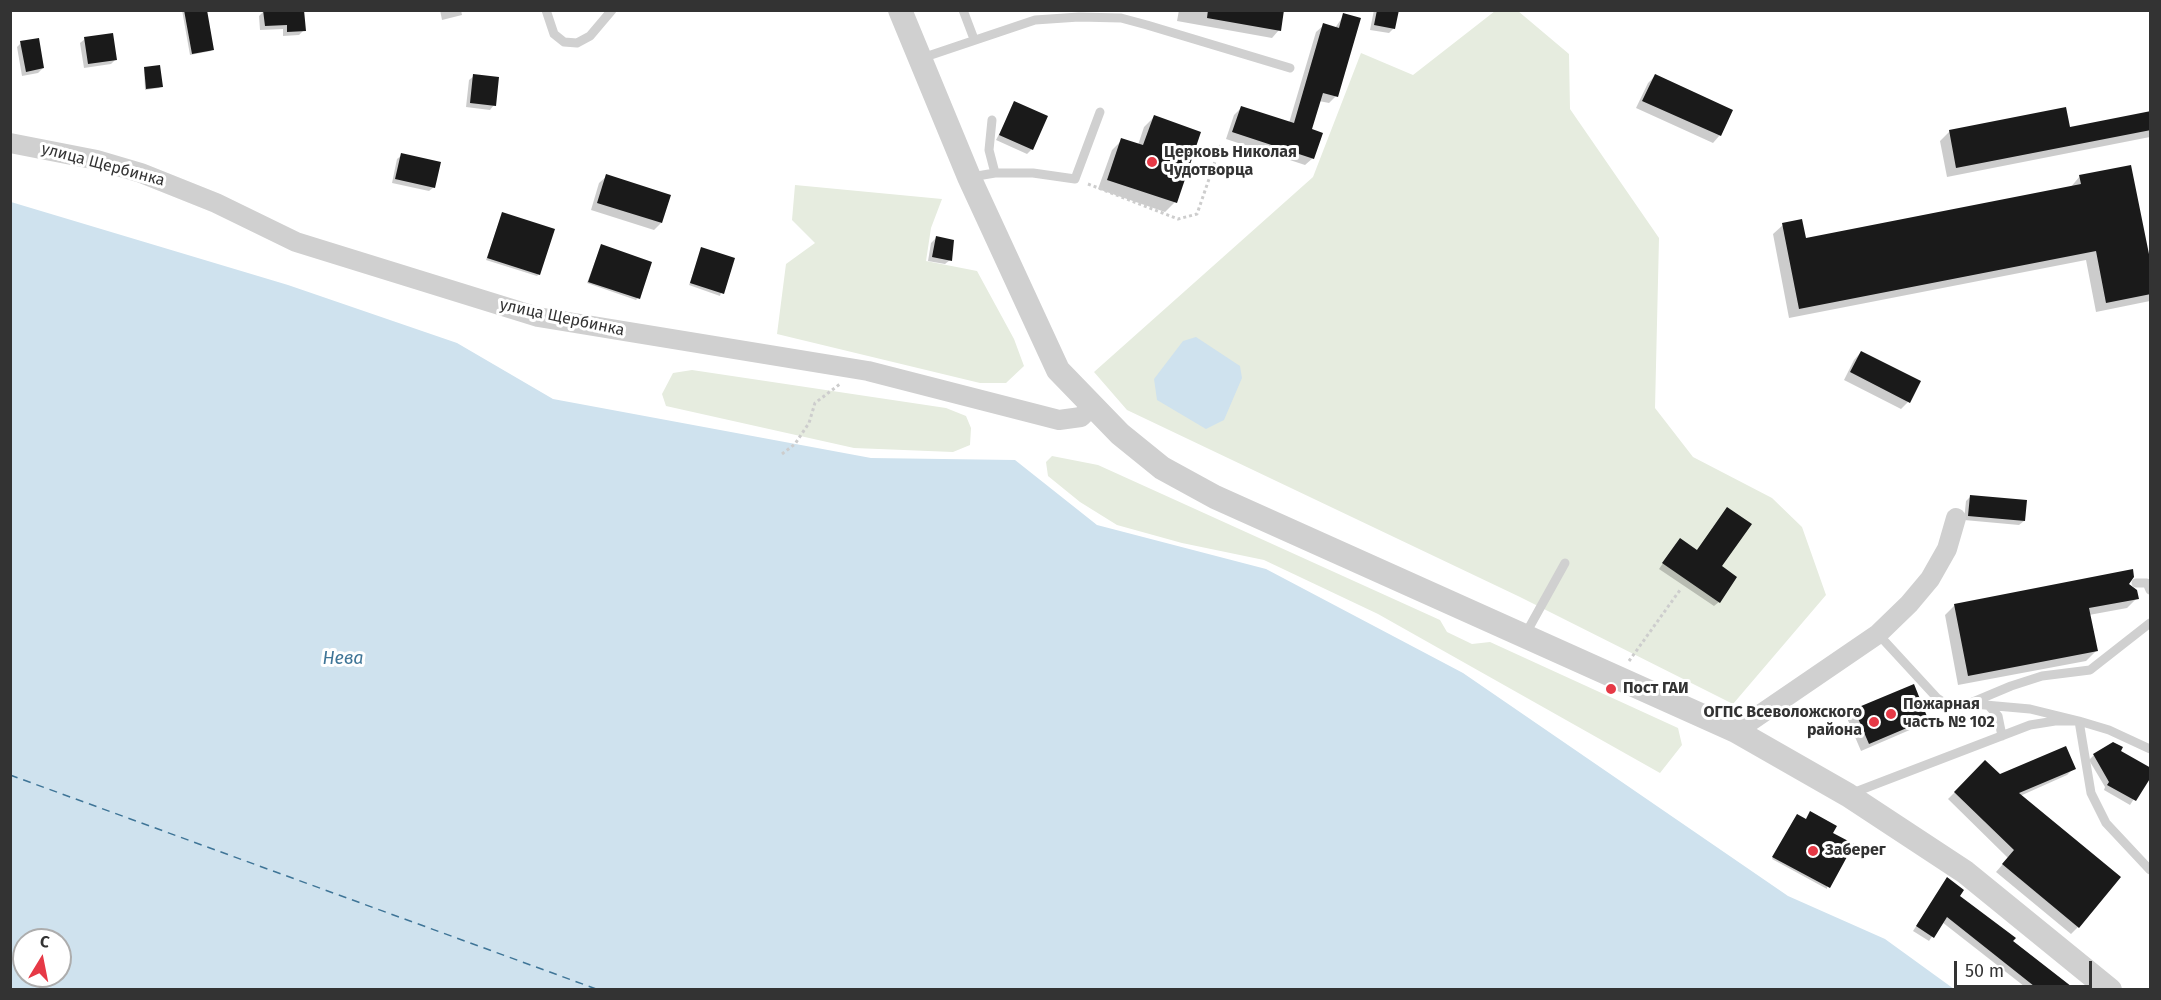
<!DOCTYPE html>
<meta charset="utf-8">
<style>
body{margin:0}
#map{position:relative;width:2161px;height:1000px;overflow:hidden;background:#fff;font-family:"Fira Sans",sans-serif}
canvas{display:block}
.frame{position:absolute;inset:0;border:12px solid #333;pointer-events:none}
.north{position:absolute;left:12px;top:928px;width:60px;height:60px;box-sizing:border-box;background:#fff;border:2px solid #adadad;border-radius:50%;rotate:10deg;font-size:16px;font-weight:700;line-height:24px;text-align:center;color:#333}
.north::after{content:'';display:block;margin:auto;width:21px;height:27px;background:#e63946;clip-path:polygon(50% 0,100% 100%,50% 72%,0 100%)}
.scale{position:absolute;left:1954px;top:961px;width:138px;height:27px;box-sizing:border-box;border:3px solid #333;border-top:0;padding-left:8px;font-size:18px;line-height:21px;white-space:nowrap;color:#333;-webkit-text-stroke:4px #fff;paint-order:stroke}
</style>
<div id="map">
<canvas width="2161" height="1000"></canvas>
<div class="frame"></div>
<div class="north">С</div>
<div class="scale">50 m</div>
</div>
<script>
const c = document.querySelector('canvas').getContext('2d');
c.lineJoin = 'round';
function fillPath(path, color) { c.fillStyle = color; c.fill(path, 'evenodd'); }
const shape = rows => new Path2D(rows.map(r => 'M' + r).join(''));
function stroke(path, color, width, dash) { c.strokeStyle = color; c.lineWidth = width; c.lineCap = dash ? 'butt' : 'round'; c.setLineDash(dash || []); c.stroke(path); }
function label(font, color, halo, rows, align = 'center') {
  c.font = font + ' "Fira Sans",sans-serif'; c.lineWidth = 6; c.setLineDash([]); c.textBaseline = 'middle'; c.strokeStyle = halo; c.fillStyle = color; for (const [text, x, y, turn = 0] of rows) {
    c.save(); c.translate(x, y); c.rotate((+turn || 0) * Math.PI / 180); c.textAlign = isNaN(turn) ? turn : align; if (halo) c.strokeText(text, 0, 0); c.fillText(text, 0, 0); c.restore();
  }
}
fillPath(shape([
 [1495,11,1518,11,1569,54,1570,109,1659,238,1655,408,1693,457,1772,498,1802,527,1826,595,1733,704,1520,597,1127,410,1094,372,1313,177,1361,53,1413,75],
 [795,185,942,199,931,228,926,261,977,271,1014,339,1024,366,1006,383,980,383,777,334,786,264,815,243,792,220],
 [692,370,946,408,966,416,971,428,970,445,953,452,854,448,666,406,662,394,673,373],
 [1052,456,1098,465,1440,620,1447,632,1472,644,1490,642,1678,728,1682,745,1660,773,1378,614,1264,560,1182,543,1117,525,1080,502,1048,476,1046,462]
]), '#e6ecdf');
fillPath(shape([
 [11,202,288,285,457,343,553,399,871,458,1015,460,1097,525,1266,569,1463,673,1788,896,1885,939,1954,989,11,989],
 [24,940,60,940,60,976,24,976],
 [1196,337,1240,366,1242,378,1224,420,1206,429,1157,400,1154,379,1183,341]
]), '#cfe2ee');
fillPath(shape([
 [182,10,206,10,212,49,211,51,190,55],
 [440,10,461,10,462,15,442,20],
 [1179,10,1283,10,1279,30,1272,38,1177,21],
 [1374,10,1397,10,1394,28,1389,33,1370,30],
 [264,11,304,30,299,35,283,36,283,29,260,30,259,16],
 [1344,15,1336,96,1329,103,1319,101,1310,130,1313,158,1305,165,1226,139,1234,115,1241,108,1289,123,1316,32,1324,25,1335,28],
 [85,39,116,59,111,64,84,68,80,43],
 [21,43,43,68,38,73,22,76,17,47],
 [144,69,161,86,159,88,145,90],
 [474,76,494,105,490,110,466,107,469,80],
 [1655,76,1720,135,1713,143,1636,108,1648,83],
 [1015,103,1032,149,1027,154,996,140],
 [2150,113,2150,137,1947,177,1940,141,1950,131,2069,129],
 [1154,117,1175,202,1165,212,1098,189,1112,150,1122,140,1138,145,1144,127],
 [402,155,434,187,429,191,392,183,397,159],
 [607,176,661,223,654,230,591,210,599,183],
 [2080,176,2148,257,2150,256,2150,301,2096,312,2086,260,1789,318,1773,234,1783,225,1804,240,2070,188],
 [502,214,539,274,537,276,486,260],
 [936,238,950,260,945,264,928,261,931,243],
 [601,246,638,298,636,300,587,283],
 [702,248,733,259,720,296,689,285],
 [1861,352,1908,402,1901,409,1844,380,1854,360],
 [1971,496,2024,521,2019,525,1964,520,1966,501],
 [1727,509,1719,602,1714,606,1659,569,1676,544,1696,551],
 [2127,584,2137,598,2127,608,2089,615,2096,651,2086,661,1958,685,1945,615,1955,605],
 [1855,711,1927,718,1919,726,1861,751,1847,718],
 [2119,751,2150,774,2130,805,2104,790,2105,787,2089,760,2094,755],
 [1985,762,2000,776,2074,768,2067,775,2020,796,2078,927,2071,934,1996,872,2008,858,1948,799],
 [1795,818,1831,834,1827,889,1772,859],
 [1947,879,1958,897,2074,990,2029,990,1942,922,1929,941,1913,931]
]), '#0003');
stroke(shape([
 [10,775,599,990]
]), '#3f7597', 1.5, [8, 6]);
fillPath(shape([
 [184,10,207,10,214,50,192,54],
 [263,10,304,10,306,31,287,32,287,25,265,26],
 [1208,10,1284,10,1281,31,1207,18],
 [1377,10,1399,10,1395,29,1374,25],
 [1343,13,1361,18,1338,97,1323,93,1312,129,1323,133,1314,159,1232,132,1241,106,1294,123,1323,23,1339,28],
 [113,33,117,60,88,64,84,37],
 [39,38,44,68,26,72,20,41],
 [160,65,163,87,146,89,144,67],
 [473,74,499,77,496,106,470,103],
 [1655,74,1733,110,1721,136,1642,101],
 [1014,101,1048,116,1033,150,999,135],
 [2066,107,2070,127,2151,111,2151,130,1956,168,1949,130],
 [1154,115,1201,132,1177,203,1107,180,1121,138,1143,145],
 [401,153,441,162,435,188,395,179],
 [2131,165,2151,264,2151,294,2106,303,2096,251,1799,309,1782,223,1802,219,1806,238,2081,184,2079,175],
 [606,174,671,195,662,223,597,203],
 [502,212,555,229,540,275,487,258],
 [936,236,954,240,952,261,932,257],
 [601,244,652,262,640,299,588,282],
 [701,247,735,258,724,294,690,283],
 [1861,351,1921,381,1910,403,1850,372],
 [1970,495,2027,500,2025,521,1968,516],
 [1727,507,1752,524,1722,566,1737,577,1720,603,1662,563,1680,538,1697,550],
 [2133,569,2134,577,2129,584,2137,590,2139,599,2089,608,2098,651,1968,676,1954,604],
 [1914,684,1928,719,1869,744,1854,709],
 [2113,742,2123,747,2121,751,2151,768,2151,777,2136,801,2107,785,2109,782,2093,754],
 [2066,746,2076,769,2019,793,2121,877,2079,928,2002,864,2014,850,1954,792,1985,760,2000,774],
 [1810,811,1837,826,1833,833,1854,844,1830,888,1772,857,1797,814,1806,819],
 [1947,877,1964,890,1960,896,2016,938,2013,941,2076,990,2039,990,1947,917,1934,938,1916,926]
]), '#1a1a1a');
stroke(shape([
 [1088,184,1178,219,1197,214,1221,144],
 [782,454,795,444,809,423,815,403,840,384],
 [1629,661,1680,590]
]), '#cdcdcd', 3, [3, 3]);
stroke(shape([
 [546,10,554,34,564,42,577,43,590,36,612,10],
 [963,10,974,39],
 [922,58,1035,20,1079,17,1121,18,1147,25,1290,68],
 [992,120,989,150,995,173],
 [971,177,995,173,1033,173,1075,179,1100,112],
 [2136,583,2147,583,2150,590],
 [1878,634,1937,698,1949,706,1961,707,2011,686,2042,676,2090,670,2150,623],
 [1525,635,1565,563],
 [1974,704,2030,709,2079,721,2091,793,2106,823,2150,870],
 [1989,706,1998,716,2002,736],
 [1850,794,2030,725,2055,721,2079,721,2109,730,2150,749]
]), '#d0d0d0', 9);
stroke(shape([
 [10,143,97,160,141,173,216,203,296,242,538,317,868,371,1059,420,1081,417,1092,406],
 [1736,731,1878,634,1909,604,1930,579,1947,549,1956,518]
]), '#d0d0d0', 20);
stroke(shape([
 [900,10,969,177,1058,370,1120,434,1162,468,1215,497,1736,731,1848,795,1965,872,2110,990]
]), '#d0d0d0', 24);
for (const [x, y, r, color] of [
 [1152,162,6,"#e63946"],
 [1611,689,6,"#e63946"],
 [1891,714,6,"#e63946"],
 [1874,722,6,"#e63946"],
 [1813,851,6,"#e63946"]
]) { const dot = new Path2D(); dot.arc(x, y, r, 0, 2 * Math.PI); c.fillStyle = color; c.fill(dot); stroke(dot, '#fff', 2); }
label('bold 16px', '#333', '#fff', [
 ["Церковь Николая",1164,153],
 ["Чудотворца",1164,171],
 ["Пост ГАИ",1623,689],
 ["Пожарная",1903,705],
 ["часть № 102",1903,723],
 ["ОГПС Всеволожского",1862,713,"right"],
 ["района",1862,731,"right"],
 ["Заберег",1825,851]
], 'left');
label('16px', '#333', '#fff', [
 ["улица Щербинка",103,165,15],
 ["улица Щербинка",562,318,12]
]);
label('italic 18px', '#3f7597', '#fff', [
 ["Нева",343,659]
]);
</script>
